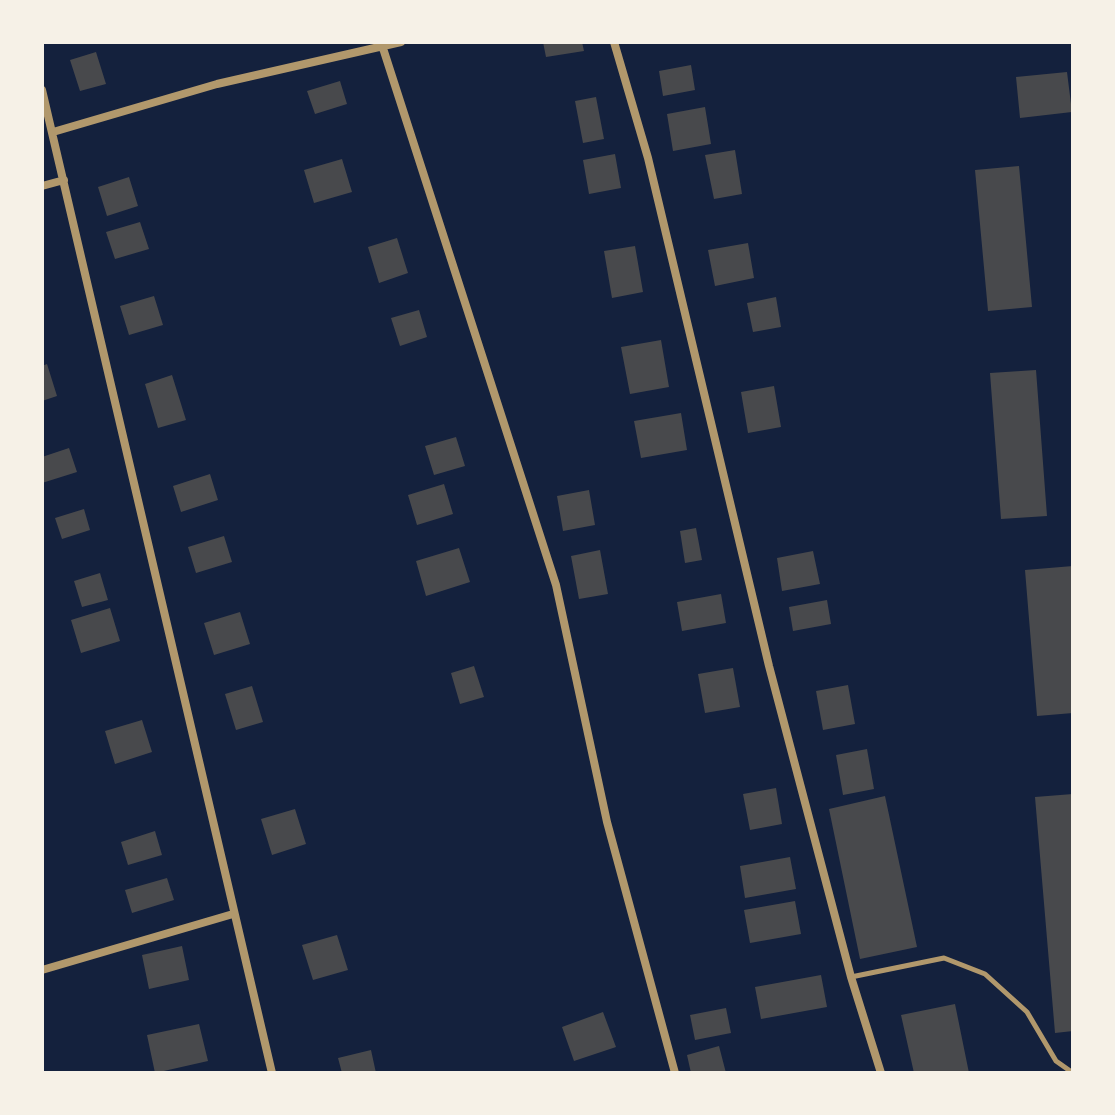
<!DOCTYPE html>
<style>
body{margin:0}
#map{position:relative;width:1115px;height:1115px;overflow:hidden;background:#14213d;font-family:Arial,sans-serif}
canvas{display:block}
.frame{position:absolute;inset:0;border:44px solid #f6f1e7;pointer-events:none}
</style>
<div id="map">
<canvas width="1115" height="1115"></canvas>
<div class="frame"></div>
</div>
<script>
const c = document.querySelector('canvas').getContext('2d');
c.lineJoin = 'round';
function fillPath(path, color) { c.fillStyle = color; c.fill(path, 'evenodd'); }
const shape = rows => new Path2D(rows.map(r => 'M' + r).join(''));
function stroke(path, color, width, dash) { c.strokeStyle = color; c.lineWidth = width; c.lineCap = dash ? 'butt' : 'round'; c.setLineDash(dash || []); c.stroke(path); }
fillPath(shape([
 [543,42,582,42,584,51,546,57],
 [96,52,106,84,80,91,70,60],
 [691,65,695,90,663,96,659,71],
 [1067,72,1072,112,1020,118,1016,77],
 [340,81,347,104,315,114,307,91],
 [596,97,604,139,583,143,575,101],
 [705,107,711,144,673,151,667,114],
 [735,150,742,194,714,199,705,155],
 [615,154,621,188,589,194,583,160],
 [342,159,352,192,314,203,304,170],
 [1019,166,1032,307,988,311,975,170],
 [129,177,138,206,107,216,98,187],
 [140,222,149,249,115,259,106,232],
 [397,238,408,273,379,283,368,247],
 [748,243,754,278,715,286,708,250],
 [635,246,643,292,612,298,604,251],
 [154,296,163,325,129,335,120,306],
 [776,297,781,327,753,332,747,303],
 [419,310,427,337,400,346,391,318],
 [661,340,669,387,630,394,621,347],
 [47,364,57,396,42,401,42,366],
 [1036,370,1047,516,1001,519,990,373],
 [172,375,186,420,158,428,145,384],
 [774,386,781,427,748,433,741,392],
 [681,413,687,450,641,458,634,421],
 [456,437,465,466,434,475,425,446],
 [69,448,77,472,42,483,42,457],
 [210,474,218,500,181,512,173,486],
 [444,484,453,514,417,525,408,495],
 [589,490,595,525,563,531,557,496],
 [84,509,90,530,62,539,55,518],
 [696,528,702,560,685,563,680,531],
 [224,536,232,562,196,573,188,547],
 [459,548,470,582,426,596,416,561],
 [600,550,608,594,579,599,571,556],
 [813,551,820,584,782,591,777,558],
 [1073,566,1073,713,1037,716,1025,570],
 [100,573,108,600,82,607,74,581],
 [721,594,726,623,682,631,677,602],
 [827,600,831,624,793,631,789,607],
 [110,608,120,641,81,653,71,620],
 [240,612,250,644,214,655,204,623],
 [474,666,484,697,460,704,451,673],
 [733,668,740,707,705,713,698,674],
 [848,685,855,724,823,730,816,691],
 [252,686,263,722,236,730,225,694],
 [142,720,152,752,115,764,105,731],
 [867,749,874,789,843,795,836,755],
 [776,788,782,824,750,830,743,794],
 [1073,794,1073,1031,1055,1033,1035,797],
 [885,796,917,947,860,959,829,809],
 [295,809,306,844,272,855,261,819],
 [155,831,162,855,128,865,121,842],
 [790,857,796,889,745,898,740,866],
 [167,878,174,900,132,913,125,890],
 [795,901,801,934,750,943,744,910],
 [337,935,348,970,313,980,302,945],
 [182,946,189,980,149,989,142,955],
 [821,975,827,1007,761,1019,755,987],
 [955,1004,969,1073,914,1073,901,1015],
 [726,1008,731,1033,695,1040,690,1015],
 [603,1012,616,1047,574,1061,562,1027],
 [199,1024,208,1061,155,1073,147,1035],
 [719,1046,726,1073,691,1073,687,1055],
 [371,1050,376,1073,342,1073,338,1058]
]), '#48494c');
stroke(shape([
 [851,977,944,958,985,974,1027,1012,1056,1061,1073,1073]
]), '#b1986c', 5);
stroke(shape([
 [381,42,556,585,607,822,675,1073],
 [614,42,648,158,769,666,851,977,881,1073],
 [42,90,272,1073],
 [53,132,217,84,401,42],
 [42,186,64,180],
 [42,970,233,914]
]), '#b1986c', 8);
</script>
